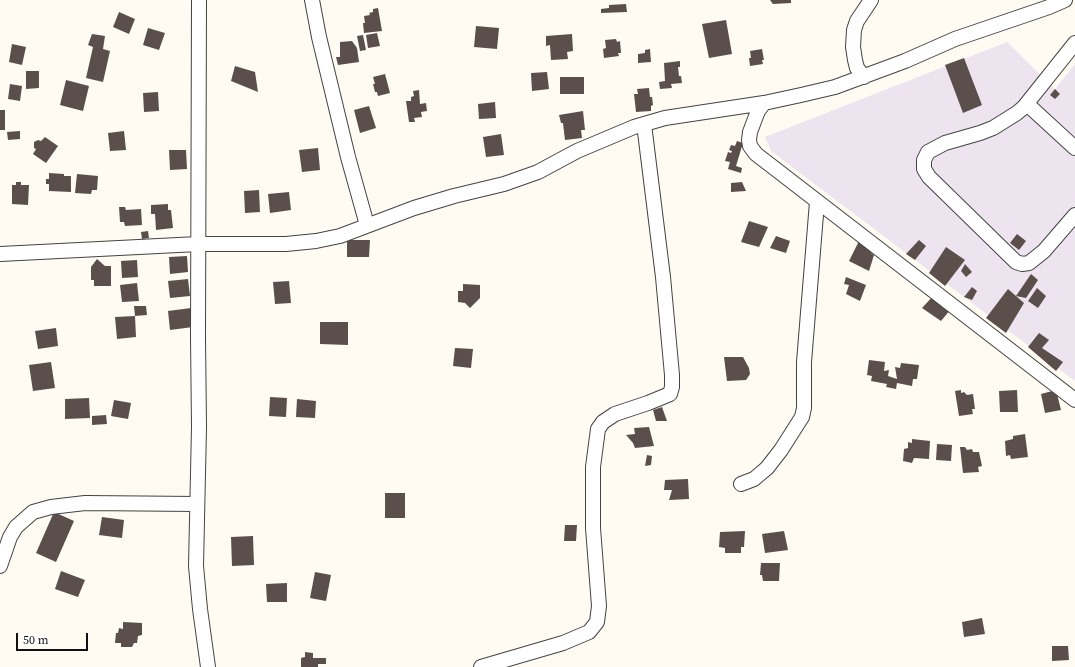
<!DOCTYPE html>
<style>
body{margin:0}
#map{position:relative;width:1075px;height:667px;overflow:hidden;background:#fffbf3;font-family:"Source Serif 4",serif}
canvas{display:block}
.scale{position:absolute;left:16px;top:633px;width:72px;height:18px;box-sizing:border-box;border:2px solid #101010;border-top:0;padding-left:5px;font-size:12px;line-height:14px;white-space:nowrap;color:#101010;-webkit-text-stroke:3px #fff;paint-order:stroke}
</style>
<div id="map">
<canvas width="1075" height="667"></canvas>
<div class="scale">50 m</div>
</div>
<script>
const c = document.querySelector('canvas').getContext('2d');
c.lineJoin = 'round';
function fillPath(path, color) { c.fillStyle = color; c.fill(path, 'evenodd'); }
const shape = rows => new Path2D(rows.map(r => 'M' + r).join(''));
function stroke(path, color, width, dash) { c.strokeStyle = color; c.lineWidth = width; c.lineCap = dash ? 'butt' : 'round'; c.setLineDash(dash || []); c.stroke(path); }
fillPath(shape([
 [1007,42,1055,89,1075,64,1075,381,771,151,765,137]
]), '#ede4ef');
fillPath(shape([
 [770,0,791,0,791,3,773,4],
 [626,4,627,12,601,13,601,9,609,8,609,5],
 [378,8,382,31,364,33,363,23,365,23,364,16,370,15,369,13,373,12,373,9],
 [119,12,135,19,129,34,113,27],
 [726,20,732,54,709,58,702,24],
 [476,26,499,28,497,49,474,47],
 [148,28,165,33,159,50,143,45],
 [377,33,380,46,368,48,366,35],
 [92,34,105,36,103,49,110,51,103,82,86,78,93,47,88,45],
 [572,34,573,51,567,52,568,59,551,60,550,45,546,46,546,36],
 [363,35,366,50,360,51,357,36],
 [616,39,617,42,620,41,621,53,618,53,619,56,604,58,603,49,606,48,605,40],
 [352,41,357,48,359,62,338,65,336,57,340,57,340,42],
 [12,44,26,47,22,65,9,62],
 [650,49,651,62,638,63,638,54,645,53,645,50],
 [762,49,764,60,762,60,763,64,750,66,749,58,751,58,750,51],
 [964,58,982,105,963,113,945,65],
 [680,61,680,67,678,67,679,76,681,76,682,83,671,84,672,88,660,89,659,82,665,81,664,63],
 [235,66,255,72,258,92,231,81],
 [26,71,39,71,39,88,26,89],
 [547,72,549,89,532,91,531,73],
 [385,74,390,93,378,96,377,92,375,92,373,84,375,84,373,77],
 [560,77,584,77,584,94,560,94],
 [66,80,89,86,83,111,60,105],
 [10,84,22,86,20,101,8,99],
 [649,88,650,97,652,97,653,105,651,106,651,111,636,112,634,94,638,94,637,89],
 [1055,89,1060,94,1055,99,1050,95],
 [419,90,420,104,426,103,427,111,421,112,422,117,414,118,415,122,409,122,406,101,411,101,411,97,414,96,413,91],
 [158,92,159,111,144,112,143,93],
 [495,102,496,118,479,119,478,104],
 [369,106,376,128,360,133,354,110],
 [0,110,5,110,5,130,0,130],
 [583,111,585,130,581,130,582,138,565,140,563,123,561,123,559,115],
 [20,131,20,139,8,140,7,132],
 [124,131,126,150,110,151,108,133],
 [501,134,504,155,486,157,483,137],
 [45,137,58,146,46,163,33,154,36,149,34,148,34,142,38,140,41,141],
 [737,141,743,143,736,166,742,168,741,173,728,169,730,162,725,161,728,152,731,153,732,151,729,150,731,145,735,146],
 [318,148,320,170,302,172,299,150],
 [169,150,186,150,187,169,170,170],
 [49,173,64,174,64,176,71,176,71,192,49,191,49,184,46,184,46,179,49,179],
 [77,174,98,176,97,190,92,190,91,194,75,193],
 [16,182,21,182,21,185,29,185,28,205,12,204,12,185,16,185],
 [742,182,746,191,731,192,731,183],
 [259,190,260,212,245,213,244,191],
 [289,192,291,210,270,213,268,194],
 [168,204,168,210,171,210,173,228,156,230,155,214,151,214,151,205],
 [119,207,125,207,126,210,141,209,142,225,125,226,124,222,120,222],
 [749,221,768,227,759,247,741,242],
 [148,231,149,238,142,239,141,232],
 [1017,234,1026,241,1019,250,1010,243],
 [776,236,790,241,786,253,770,248],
 [347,240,370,240,369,257,347,257],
 [919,240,926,246,915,260,906,254],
 [859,241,873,245,871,253,874,255,869,271,849,261],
 [946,247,965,260,945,286,929,273],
 [187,256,188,272,170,274,169,257],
 [97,259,105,266,111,266,111,286,94,286,94,280,91,280,91,267],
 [137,260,138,277,122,278,121,261],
 [965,264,972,272,966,277,961,271],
 [1031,274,1038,280,1026,298,1016,296],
 [846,277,866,285,860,301,846,294,849,285,844,284],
 [188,279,190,296,170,298,168,281],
 [289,281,291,303,275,304,273,282],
 [137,283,139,301,122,302,120,285],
 [463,284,480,285,480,298,470,308,465,303,458,302,458,291,463,291],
 [972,287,977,291,972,300,964,297],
 [1037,288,1046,296,1038,308,1028,301],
 [1008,289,1024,303,1006,333,986,318],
 [934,295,951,309,941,321,922,308],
 [134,306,146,306,147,315,135,316],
 [191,308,193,327,170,330,168,311],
 [135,316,136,337,117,339,115,317],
 [320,322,348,322,348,345,320,344],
 [56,328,58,346,38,349,35,331],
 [1039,333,1049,340,1042,348,1063,362,1056,371,1028,347],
 [455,348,473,349,471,368,453,366],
 [724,357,743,357,749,368,750,374,746,380,727,381],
 [869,360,885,362,884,371,889,370,888,376,897,379,895,367,900,368,901,363,919,365,917,379,913,379,912,386,897,383,896,389,886,387,887,384,871,381,872,376,867,375],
 [51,362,55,388,33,391,29,365],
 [961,390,961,393,964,392,967,395,973,394,975,409,972,409,973,414,959,416,955,391],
 [1017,390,1018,412,1000,412,999,391],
 [1056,390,1061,410,1045,413,1041,394],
 [270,397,287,398,286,417,269,416],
 [89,398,90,418,65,419,65,399],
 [297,399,316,401,315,418,296,417],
 [114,400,131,403,128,419,111,416],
 [662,407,667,421,656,421,653,410],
 [106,415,107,424,92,425,92,416],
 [649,427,654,446,635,448,633,443,626,435,635,434,634,428],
 [1025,434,1028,457,1011,459,1010,455,1006,456,1005,441,1013,439,1013,436],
 [912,439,930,441,929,459,914,458,912,463,903,461,904,449,908,448,908,442,912,443],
 [937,444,952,445,951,461,936,460],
 [960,447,965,447,967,450,972,449,973,452,979,452,982,466,978,467,979,472,963,473],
 [647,455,652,456,651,465,645,466],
 [688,479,689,499,669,500,672,490,664,490,665,480],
 [385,493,405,493,405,518,385,518],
 [54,512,74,521,56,562,36,553],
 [102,517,124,520,122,538,99,535],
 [565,525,577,525,576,541,564,541],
 [745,531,744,547,741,547,741,553,725,553,725,548,719,547,720,532],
 [784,531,788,550,765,553,762,534],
 [253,536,254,565,232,566,231,537],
 [761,563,780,563,779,581,763,581,762,575,760,575],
 [61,571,85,580,78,597,55,589],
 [315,572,331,575,326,601,310,598],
 [287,583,287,602,267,602,266,584],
 [982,618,985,634,964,637,962,622],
 [123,622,142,623,142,635,138,636,137,643,134,643,132,647,121,647,121,643,115,643,116,633,118,633,119,628,123,629],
 [1052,646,1068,646,1069,660,1052,661],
 [305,652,313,653,313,658,326,658,326,664,318,664,318,667,301,667,301,658,305,657]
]), '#5a4f4b');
const minor = shape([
 [199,0,198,337,199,427,196,566,200,609,208,667],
 [312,0,319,37,348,157,367,225],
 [1075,43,1024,107,1017,113,993,128,980,133,945,143,928,152,924,160,924,169,929,177,1016,262,1022,264,1029,263,1044,251,1075,215],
 [864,77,857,68,855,60,853,47,854,30,857,21,871,0],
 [764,103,758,111,750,132,749,140,750,146,756,154,1075,400],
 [1027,104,1075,148],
 [0,254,198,244,286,244,316,241,340,236,414,208,454,196,504,184,538,172,577,151,634,127,665,118,764,103,801,95,835,87,905,61,955,39,1049,7,1065,0],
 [741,484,754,479,767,468,781,450,802,417,804,408,804,362,817,202],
 [0,566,10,537,16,527,33,512,51,507,85,503,197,504],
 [481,667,563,643,589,632,597,622,599,606,593,528,593,467,598,429,603,422,615,414,648,403,670,394,672,387,672,375,663,277,644,124]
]);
stroke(minor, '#434343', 16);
stroke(minor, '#fff', 14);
</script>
